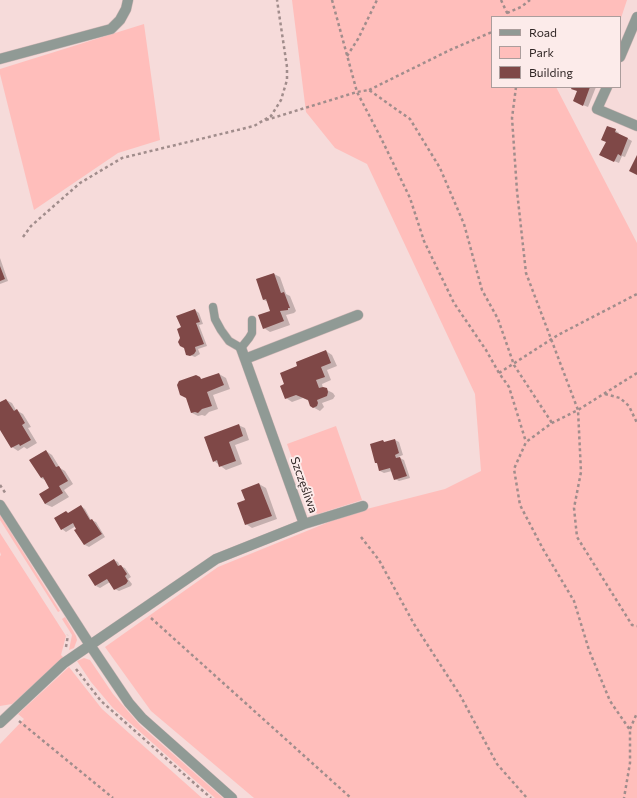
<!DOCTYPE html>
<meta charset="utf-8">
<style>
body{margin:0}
#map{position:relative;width:637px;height:798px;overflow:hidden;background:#f6dbda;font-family:Commissioner,sans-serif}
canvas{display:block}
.legend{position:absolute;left:491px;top:16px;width:130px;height:72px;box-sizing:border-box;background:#fcebea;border:1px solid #ab9d9c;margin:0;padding:5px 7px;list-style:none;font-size:12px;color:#312726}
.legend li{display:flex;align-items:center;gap:8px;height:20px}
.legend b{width:20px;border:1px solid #ab9d9c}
</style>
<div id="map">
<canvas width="637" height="798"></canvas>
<ul class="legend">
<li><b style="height:5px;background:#909a95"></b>Road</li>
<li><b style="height:11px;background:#ffbebb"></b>Park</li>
<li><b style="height:11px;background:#7f4847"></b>Building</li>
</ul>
</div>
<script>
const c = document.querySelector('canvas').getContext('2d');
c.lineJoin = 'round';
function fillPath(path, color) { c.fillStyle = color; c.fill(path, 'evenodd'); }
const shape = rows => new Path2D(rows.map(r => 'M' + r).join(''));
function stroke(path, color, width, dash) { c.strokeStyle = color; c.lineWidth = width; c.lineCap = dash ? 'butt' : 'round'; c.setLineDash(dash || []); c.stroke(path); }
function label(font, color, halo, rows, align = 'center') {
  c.font = font + ' Commissioner,sans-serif'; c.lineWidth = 4; c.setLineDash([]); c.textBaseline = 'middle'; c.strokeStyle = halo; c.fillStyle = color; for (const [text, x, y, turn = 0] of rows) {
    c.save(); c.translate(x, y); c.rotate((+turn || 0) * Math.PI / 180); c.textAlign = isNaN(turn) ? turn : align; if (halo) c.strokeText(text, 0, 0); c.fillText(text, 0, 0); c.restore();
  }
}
fillPath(shape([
 [292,0,627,0,620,21,620,17,492,17,492,87,556,87,637,243,637,798,254,798,151,711,105,647,218,567,351,513,445,489,481,471,475,394,367,164,335,148,306,112],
 [144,24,160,140,118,153,34,210,0,74,0,69],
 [336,426,362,500,318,514,310,509,287,444],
 [0,515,60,611,58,612,0,520],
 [0,533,66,636,61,655,64,658,12,704,0,706,0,556,1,555,0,552],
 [65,617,76,636,77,640,74,648,69,650,72,635,62,619],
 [84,658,90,660,113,694,140,725,223,798,215,798,113,708,91,682,77,661],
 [69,667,102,709,202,798,0,798,0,744,24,719,18,714]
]), '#ffbebb');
fillPath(shape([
 [573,87,596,87,588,107,578,103,578,91],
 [615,130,619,133,619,134,632,141,625,157,622,156,619,163,604,157,607,142],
 [0,258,8,281,0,284],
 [274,274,280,277,286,294,290,296,296,311,294,313,286,315,290,325,270,332,264,328,272,312,268,302,264,300,257,280],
 [195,310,199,313,203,324,199,325,207,346,198,349,200,354,195,357,187,354,181,338,182,328],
 [326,351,332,355,337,366,327,370,331,380,322,384,323,388,333,393,335,396,333,399,322,403,324,407,320,411,311,406,309,401,303,398,292,402,286,398,286,385,299,367],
 [219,374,226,378,230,389,213,395,218,409,209,412,205,416,202,415,198,416,192,413,196,376,203,380],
 [6,400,12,403,16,410,23,414,31,427,28,428,37,443,27,449,24,447,18,451,12,447,0,428,0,403],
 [238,425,245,428,249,440,235,445,242,464,226,470,214,461],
 [395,440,399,442,403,455,398,457,404,460,410,478,399,481,395,479,392,471,384,473,380,471,378,464,376,463,383,441,386,443],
 [46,451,52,455,60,468,65,471,73,484,64,490,69,497,52,507,45,504,40,494,51,488,47,481,41,478],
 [259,484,266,488,277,519,252,528,246,524,246,501],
 [81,506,85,509,91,520,96,522,105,537,89,547,85,545,76,530,78,529,76,526,66,532,62,529,69,513],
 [114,560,118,562,120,566,125,568,131,577,128,579,132,584,131,586,119,591,115,589,110,582,100,588,96,586]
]), '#0003');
fillPath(shape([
 [572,87,590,87,583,106,573,101,577,91,571,89],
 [607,126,616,129,615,132,628,138,621,156,618,154,614,162,599,155,606,142,601,140],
 [637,155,637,175,629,171],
 [0,266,5,279,0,281],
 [274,273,281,293,284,292,290,308,288,308,288,310,280,311,284,321,263,329,258,315,270,311,266,299,263,300,256,279],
 [195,309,200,322,196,323,204,344,195,347,196,351,194,354,190,356,186,355,184,348,180,346,178,342,180,338,177,329,181,327,176,316],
 [326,350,331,363,321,367,325,377,316,380,319,388,323,387,327,388,328,392,327,396,317,400,318,403,317,406,313,408,310,406,308,400,296,395,285,399,280,386,284,384,280,373,297,366,296,362],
 [219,373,224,385,207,392,212,406,202,409,198,413,195,412,191,413,186,398,180,395,177,385,179,381,196,375,200,377,201,379],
 [6,399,14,411,17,409,25,423,22,425,31,440,20,446,19,444,11,448,0,430,0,402],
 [239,424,243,436,229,442,236,461,219,467,217,460,213,462,204,437],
 [395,439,399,453,395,455,396,458,400,457,407,476,394,480,390,468,379,471,377,463,375,463,370,444,383,440,384,442],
 [46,450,56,467,59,466,68,481,59,486,63,493,45,504,39,494,49,488,43,477,41,478,29,460],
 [259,483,272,516,245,525,237,503,245,500,241,490],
 [81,505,90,520,92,519,102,534,84,545,74,530,76,529,73,523,61,530,54,518,66,511,68,513],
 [114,559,118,566,121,565,127,574,125,576,128,581,126,584,114,590,107,579,95,586,88,575]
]), '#7f4847');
const lane = shape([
 [213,307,215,319,221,330,229,341,241,348,249,338,252,333,252,320]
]);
const street = shape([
 [620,57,637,17],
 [0,59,111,29,120,20,126,9,128,0],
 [607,87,597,109,637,126],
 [241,348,245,359],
 [0,505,90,645,129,703,142,718,232,798],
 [304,524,363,506],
 [0,723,64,663,216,559,304,524,245,359,358,315]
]);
stroke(lane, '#cfb7b6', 9);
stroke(street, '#cfb7b6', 11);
stroke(shape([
 [332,0,357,92,381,138,410,198,424,241,454,303,486,350,499,373,509,387,526,442],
 [501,0,509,17],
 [507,13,521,7,530,0],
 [347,56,358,39,377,0],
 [516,87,512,118,517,191,526,273,578,410,552,423,526,442,514,469,520,505,543,549,574,601,589,650,610,701,630,730,630,763,624,798],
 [369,90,450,50,492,32],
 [266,120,357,92,369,90,410,119,440,168,464,224,482,290,498,319,514,365,552,423],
 [23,237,31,226,80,183,122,158,254,126,271,116,281,100,287,80,287,67,277,0],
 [499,373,558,335,637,294],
 [637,373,578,410,581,472,574,508,577,537,632,625,637,626],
 [605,394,620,398,629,406,637,423],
 [0,485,6,494],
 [361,537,379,560,414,624,460,695,497,764,527,798],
 [151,618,351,798],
 [66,647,68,635],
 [76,669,101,701,211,798],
 [19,721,113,798],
 [630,729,637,713]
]), '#a18d8c', 2.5, [3, 3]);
stroke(lane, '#909a95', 8);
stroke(street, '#909a95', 10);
label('12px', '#312726', '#fcebea', [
 ["Szczęśliwa",304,485,70]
]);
</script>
